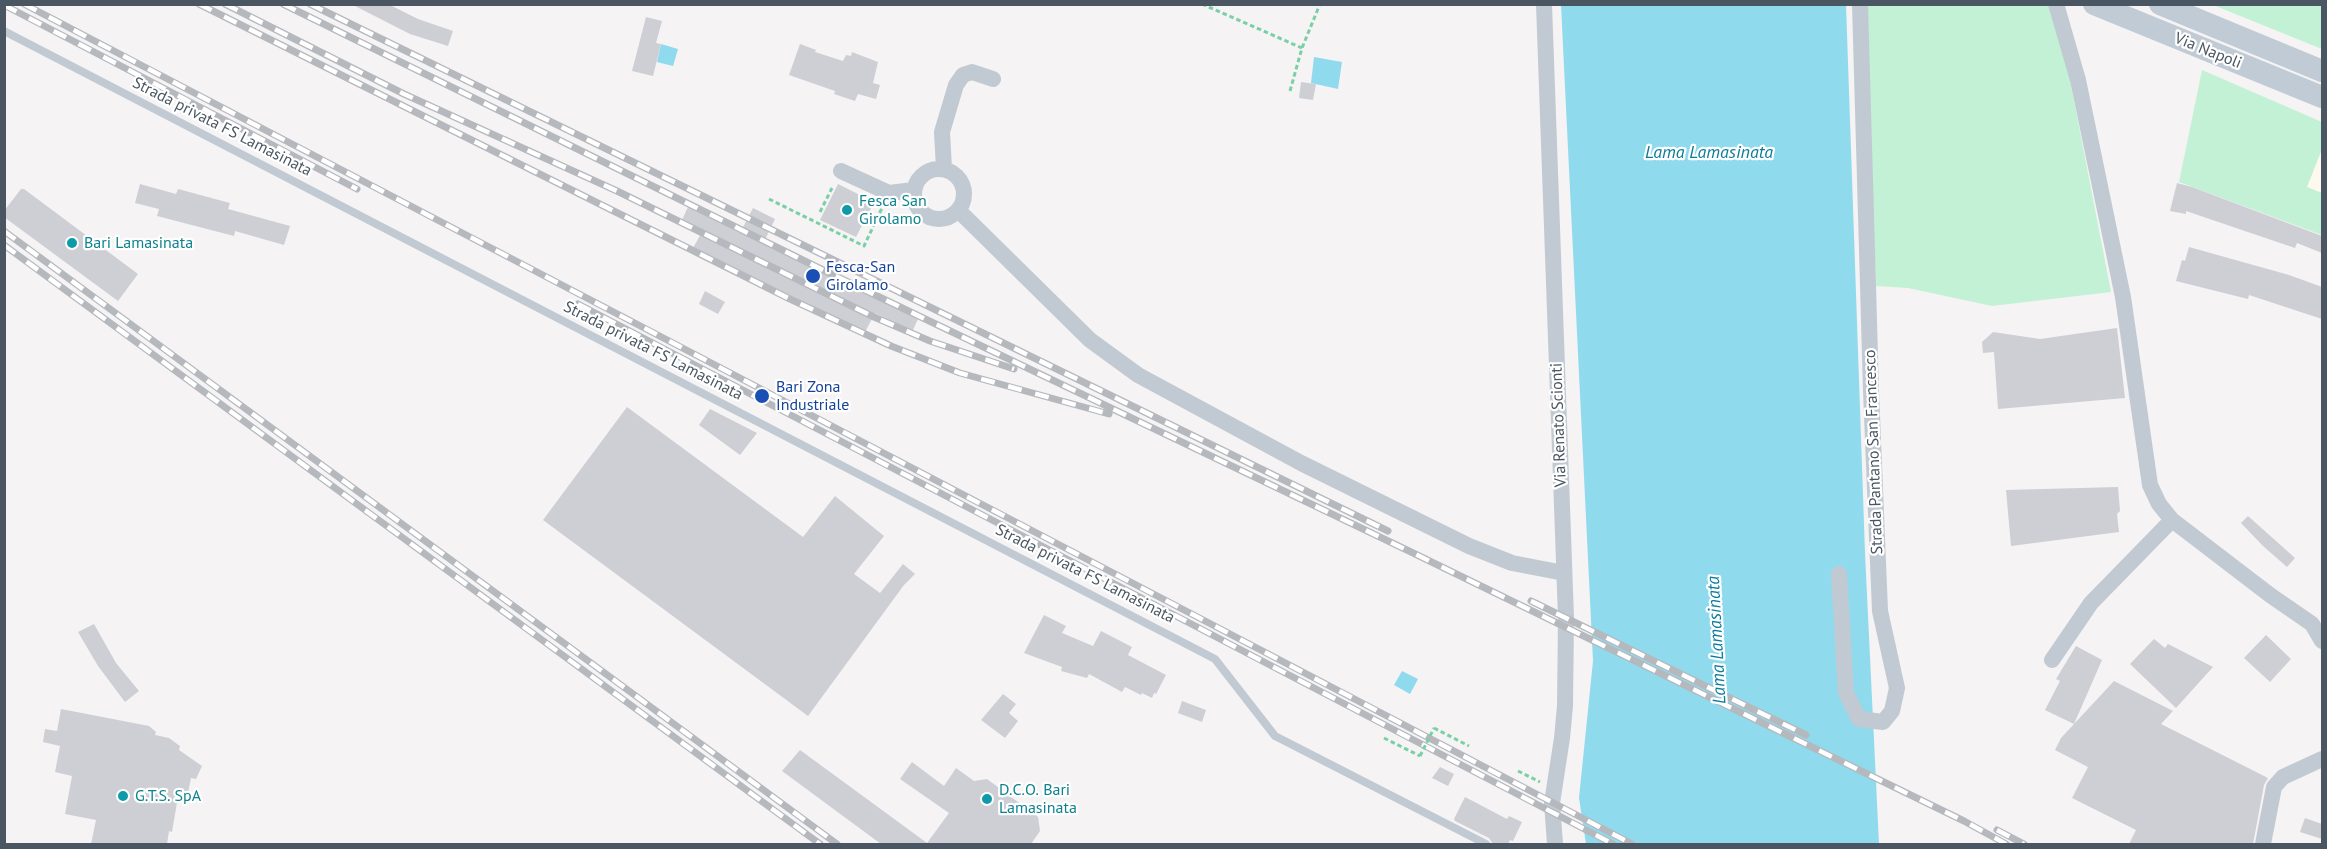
<!DOCTYPE html>
<style>
body{margin:0}
#map{position:relative;width:2327px;height:849px;overflow:hidden;background:#f5f3f3;font-family:"PT Sans",sans-serif}
canvas{display:block}
.frame{position:absolute;inset:0;border:6px solid #4a5661;pointer-events:none}
</style>
<div id="map">
<canvas width="2327" height="849"></canvas>
<div class="frame"></div>
</div>
<script>
const c = document.querySelector('canvas').getContext('2d');
c.lineJoin = 'round';
function fillPath(path, color) { c.fillStyle = color; c.fill(path, 'evenodd'); }
const shape = rows => new Path2D(rows.map(r => 'M' + r).join(''));
function stroke(path, color, width, dash) { c.strokeStyle = color; c.lineWidth = width; c.lineCap = dash ? 'butt' : 'round'; c.setLineDash(dash || []); c.stroke(path); }
function label(font, color, halo, rows, align = 'center') {
  c.font = font + ' "PT Sans",sans-serif'; c.lineWidth = 4.5; c.setLineDash([]); c.textBaseline = 'middle'; c.strokeStyle = halo; c.fillStyle = color; for (const [text, x, y, turn = 0] of rows) {
    c.save(); c.translate(x, y); c.rotate((+turn || 0) * Math.PI / 180); c.textAlign = isNaN(turn) ? turn : align; if (halo) c.strokeText(text, 0, 0); c.fillText(text, 0, 0); c.restore();
  }
}
fillPath(shape([
 [2322,149,2322,193,2307,187]
]), '#fdf9ef');
fillPath(shape([
 [2044,4,2050,7,2070,80,2111,292,1992,306,1908,288,1876,286,1865,5],
 [2213,5,2322,5,2322,49],
 [2202,70,2322,122,2322,149,2307,187,2322,193,2322,235,2179,182]
]), '#c3f1d5');
fillPath(shape([
 [1561,5,1846,5,1865,553,1879,844,1586,844,1579,798,1593,661],
 [661,44,678,49,673,66,657,62],
 [1314,57,1342,62,1338,89,1311,83],
 [1402,671,1418,679,1410,694,1394,685]
]), '#90daee');
fillPath(shape([
 [351,4,388,4,418,19,453,31,448,46,410,34],
 [646,17,662,21,656,43,661,44,653,76,632,71],
 [800,44,816,50,815,52,843,61,846,55,851,56,852,52,878,62,873,83,880,85,876,99,858,94,855,101,834,94,835,91,789,75],
 [1301,82,1316,84,1313,100,1299,98],
 [2177,183,2192,187,2322,236,2322,253,2297,243,2295,248,2186,211,2186,214,2170,211],
 [140,184,176,194,178,189,230,203,228,209,290,226,284,245,235,231,234,236,157,216,159,209,135,203],
 [838,184,874,202,856,237,820,220],
 [21,189,24,189,138,274,118,301,4,217,4,211],
 [688,207,740,233,753,208,775,219,763,244,918,319,912,332,875,313,865,332,693,248,703,230,682,220],
 [2189,247,2289,275,2322,287,2322,319,2249,295,2248,299,2176,281,2182,260,2185,261],
 [705,291,725,302,718,314,699,304],
 [2117,328,2125,398,1998,409,1994,352,1983,353,1982,342,1993,332,2040,339],
 [627,407,803,537,835,496,884,536,854,574,880,593,903,564,915,574,904,585,808,716,543,520],
 [710,409,757,433,740,455,699,425],
 [2118,487,2120,511,2117,514,2119,532,2011,546,2006,490],
 [2248,516,2295,558,2287,567,2263,546,2241,523],
 [1044,615,1066,626,1062,633,1093,646,1101,631,1132,647,1128,655,1166,675,1156,694,1154,693,1152,698,1142,693,1141,695,1125,687,1122,692,1089,674,1087,678,1061,671,1062,667,1024,653],
 [94,624,116,663,139,691,125,702,98,666,78,632],
 [2266,635,2291,659,2270,682,2244,658],
 [2154,639,2165,648,2168,644,2213,667,2176,708,2130,664],
 [2076,646,2102,660,2074,724,2045,710,2060,681,2056,679],
 [2114,681,2173,711,2161,724,2268,778,2264,785,2253,844,2129,844,2136,830,2072,798,2088,767,2055,750,2061,738],
 [1003,694,1016,704,1009,713,1018,721,1005,738,981,720],
 [1182,701,1206,710,1202,722,1178,713],
 [61,709,149,726,156,732,155,735,169,738,180,746,179,750,202,766,196,779,191,778,188,793,179,791,172,832,169,831,167,844,91,844,96,820,65,814,72,776,55,772,60,746,43,742,45,729,57,731],
 [800,750,927,843,949,813,900,779,912,762,944,786,956,768,974,781,987,779,1038,817,1040,831,1031,844,881,844,782,771],
 [1440,767,1454,774,1448,786,1432,778],
 [1465,797,1507,819,1509,816,1522,822,1513,841,1510,840,1508,844,1493,844,1489,838,1455,821,1454,819],
 [2305,818,2322,824,2322,839,2300,832]
]), '#cdcfd5');
stroke(shape([
 [1202,4,1302,48],
 [1290,91,1302,48,1320,4],
 [769,199,864,246,882,208],
 [820,212,832,188],
 [1434,728,1469,746],
 [1384,738,1420,756],
 [1518,771,1540,782]
]), '#7ad0a6', 3, [4.5, 3]);
stroke(shape([
 [4,31,1215,659,1275,736,1486,844]
]), '#c1cad2', 8);
stroke(shape([
 [1544,4,1566,618,1565,706,1562,738,1552,803,1555,844],
 [2056,4,2078,80,2123,297,2150,485,2159,504,2172,520,2270,595,2312,624,2322,641],
 '914 194a25 25 0 1 1 50 0a25 25 0 1 1-50 0Z',
 [944,169,942,132,956,85,963,75,972,72,993,79],
 [841,171,889,193,914,190],
 [959,211,1090,340,1138,375,1301,463,1469,546,1512,563,1564,573],
 [1839,574,1846,693,1859,719,1883,722,1892,711,1897,688,1880,611,1871,391,1860,4],
 [2052,660,2091,603,2172,520],
 [2263,844,2274,787,2283,777,2322,759]
]), '#c1cad2', 16);
stroke(shape([
 [2094,4,2322,97],
 [2160,4,2322,71]
]), '#c1cbd6', 22);
const rail = shape([
 [24,4,1632,844],
 [199,4,790,299,891,346,960,373,1109,414],
 [225,4,404,94,617,191,874,317,930,341,1014,369],
 [283,4,823,270,1409,551,1964,821,2006,844],
 [310,4,1388,531],
 [4,5,357,189],
 [4,231,837,844],
 [4,245,820,844],
 [578,304,1613,844],
 [1531,601,1806,735],
 [1997,830,2024,844]
]);
stroke(rail, '#b5b8bd', 7);
stroke(rail, '#fff', 4.5, [14]);
stroke(shape([
 [1420,756,1434,728]
]), '#7ad0a6', 3, [4.5, 3]);
for (const [x, y, r, color] of [
 [847,210,6,"#0f9aa8"],
 [72,243,6,"#0f9aa8"],
 [813,276,8,"#1a4fb4"],
 [762,396,8,"#1a4fb4"],
 [123,796,6,"#0f9aa8"],
 [987,799,6,"#0f9aa8"]
]) { const dot = new Path2D(); dot.arc(x, y, r, 0, 2 * Math.PI); c.fillStyle = color; c.fill(dot); stroke(dot, '#fff', 2); }
label('16px', '#4a5661', '#fff', [
 ["Via Napoli",2208,51,22],
 ["Strada privata FS Lamasinata",222,127,27],
 ["Strada privata FS Lamasinata",653,351,27],
 ["Via Renato Scionti",1559,425,-92],
 ["Strada Pantano San Francesco",1874,452,-92],
 ["Strada privata FS Lamasinata",1085,574,27]
]);
label('16px', '#0d838f', '#fff', [
 ["Fesca San",859,201],
 ["Girolamo",859,219],
 ["Bari Lamasinata",84,243],
 ["D.C.O. Bari",999,790],
 ["Lamasinata",999,808],
 ["G.T.S. SpA",135,796]
], 'left');
label('16px', '#164399', '#fff', [
 ["Fesca-San",826,267],
 ["Girolamo",826,285],
 ["Bari Zona",776,387],
 ["Industriale",776,405]
], 'left');
label('italic 18px', '#0c7c9b', '#fff', [
 ["Lama Lamasinata",1709,153],
 ["Lama Lamasinata",1717,640,-93]
]);
</script>
